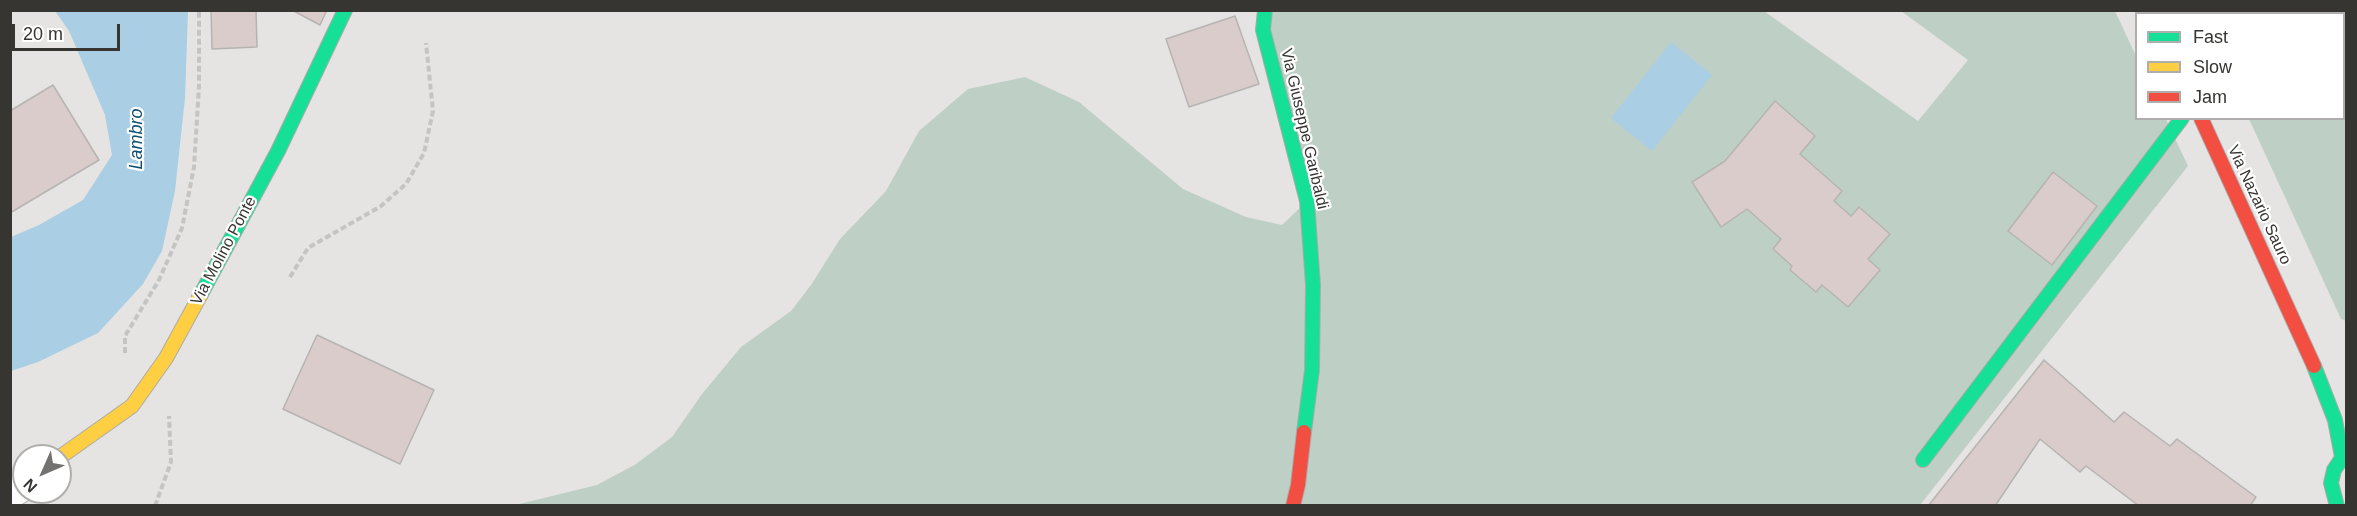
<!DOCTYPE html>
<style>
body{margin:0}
#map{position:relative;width:2357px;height:516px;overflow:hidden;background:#e6e4e2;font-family:Arial,sans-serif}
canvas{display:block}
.frame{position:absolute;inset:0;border:12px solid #363532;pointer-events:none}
.legend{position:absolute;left:2135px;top:12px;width:210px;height:108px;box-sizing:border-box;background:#fff;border:2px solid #afaead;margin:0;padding:8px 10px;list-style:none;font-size:18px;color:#363532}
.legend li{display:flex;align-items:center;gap:12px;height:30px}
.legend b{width:30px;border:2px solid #afaead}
.north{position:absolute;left:12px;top:444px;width:60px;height:60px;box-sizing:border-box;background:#fff;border:2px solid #afaead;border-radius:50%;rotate:225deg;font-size:16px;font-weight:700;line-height:24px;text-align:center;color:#363532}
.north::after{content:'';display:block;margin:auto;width:21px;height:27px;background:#747270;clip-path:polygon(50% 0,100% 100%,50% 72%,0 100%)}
.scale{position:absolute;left:12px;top:24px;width:108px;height:27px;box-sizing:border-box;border:3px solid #363532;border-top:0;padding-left:8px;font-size:18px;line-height:21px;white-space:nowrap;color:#363532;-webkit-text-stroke:4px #fff;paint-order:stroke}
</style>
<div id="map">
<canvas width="2357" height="516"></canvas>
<div class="frame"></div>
<ul class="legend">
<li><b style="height:8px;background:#16e098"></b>Fast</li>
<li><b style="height:8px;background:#ffcf43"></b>Slow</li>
<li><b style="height:8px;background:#f24e42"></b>Jam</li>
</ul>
<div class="north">N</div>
<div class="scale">20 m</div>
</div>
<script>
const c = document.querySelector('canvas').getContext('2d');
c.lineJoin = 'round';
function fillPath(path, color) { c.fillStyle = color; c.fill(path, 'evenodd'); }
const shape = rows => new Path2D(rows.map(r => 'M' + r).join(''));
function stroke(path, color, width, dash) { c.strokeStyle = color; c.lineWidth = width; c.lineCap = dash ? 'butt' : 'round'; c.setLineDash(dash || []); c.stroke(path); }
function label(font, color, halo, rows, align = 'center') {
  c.font = font + ' Arial,sans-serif'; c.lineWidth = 4.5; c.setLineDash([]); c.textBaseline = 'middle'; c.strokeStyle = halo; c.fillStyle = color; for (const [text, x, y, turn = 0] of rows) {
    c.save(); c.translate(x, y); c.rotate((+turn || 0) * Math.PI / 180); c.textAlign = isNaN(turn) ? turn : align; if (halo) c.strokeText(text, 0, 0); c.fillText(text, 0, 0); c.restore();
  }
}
fillPath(shape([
 [1265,11,1764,11,1918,121,1968,60,1901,11,2115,11,2136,56,2136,118,2166,119,2188,166,1920,505,511,506,597,485,636,464,672,437,702,394,741,347,791,311,811,285,840,239,886,191,919,131,968,89,1025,77,1079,102,1183,189,1246,217,1282,225,1307,201],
 [2199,11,2346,11,2346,321,2341,319,2249,119,2344,118,2344,14,2201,14]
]), '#bed0c5');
fillPath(shape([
 [55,11,188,11,185,98,175,191,162,251,143,284,98,333,38,362,11,371,11,237,39,225,83,200,112,155,105,115,69,31],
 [1671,42,1712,75,1652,151,1611,118]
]), '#aacee4');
const building = shape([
 [211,10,256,10,257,47,212,49,211,10],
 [292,10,327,10,320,25,292,10],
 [1235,16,1259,84,1189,107,1166,39,1235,16],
 [53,85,99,160,10,213,10,111,53,85],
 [1775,101,1815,136,1800,154,1842,191,1834,201,1851,216,1859,207,1890,234,1868,259,1880,270,1848,307,1822,285,1816,292,1790,270,1792,266,1773,249,1781,239,1747,209,1721,227,1692,182,1725,161,1775,101],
 [2053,172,2097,206,2052,265,2008,231,2053,172],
 [317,335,434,390,400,464,283,409,317,335],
 [2044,360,2114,422,2124,412,2170,446,2177,439,2256,497,2250,506,2139,506,2086,466,2080,472,2040,439,1995,506,1928,506,2044,360]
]);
fillPath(building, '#d9ccca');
stroke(building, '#b6b4b3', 1.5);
const street = shape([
 [10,492,24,483]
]);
const fast = shape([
 [1265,10,1263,30,1307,201,1313,285,1312,370,1304,432],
 [2153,10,2154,14],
 [201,294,278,151,345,10],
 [2314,366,2335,420,2342,457],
 [1923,460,2182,118],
 [2337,506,2331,483,2334,470,2346,452]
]);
const slow = shape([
 [60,457,132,406,166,358,201,294]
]);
const jam = shape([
 [2201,118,2314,366],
 [1293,506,1298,485,1304,432]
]);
stroke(street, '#acaba9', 35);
stroke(fast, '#acaba9', 16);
stroke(slow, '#acaba9', 16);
stroke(jam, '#acaba9', 16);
stroke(shape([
 [290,277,308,248,381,206,406,184,424,153,433,111,426,43],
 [125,353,125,336,159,280,182,228,194,167,199,86,199,10],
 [155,506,171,462,169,416]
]), '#c4c4c3', 4, [6, 3]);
stroke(street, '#fbfbfb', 33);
stroke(fast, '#16e098', 14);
stroke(slow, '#ffcf43', 14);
stroke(jam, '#f24e42', 14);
label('16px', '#363532', '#fff', [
 ["Via Giuseppe Garibaldi",1304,129,77],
 ["Via Nazario Sauro",2259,205,65],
 ["Via Molino Ponte",224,251,-62]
]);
label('italic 18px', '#0e5070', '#fff', [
 ["Lambro",137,139,-90]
]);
</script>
